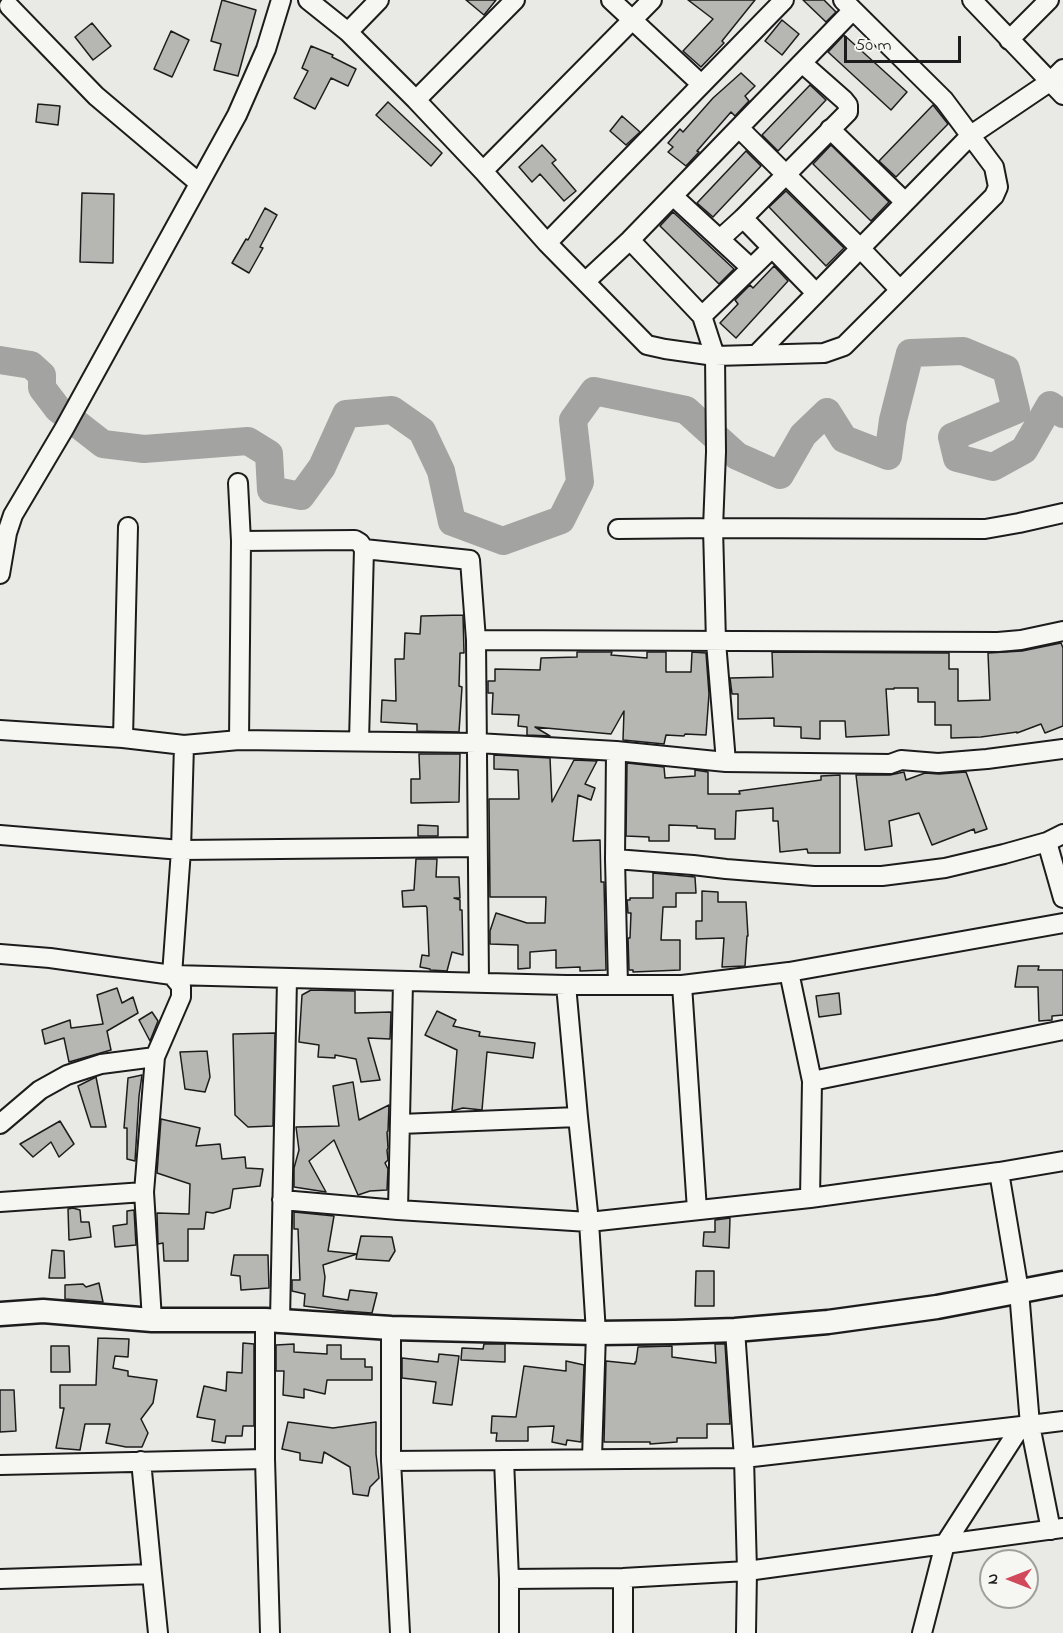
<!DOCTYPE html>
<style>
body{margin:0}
#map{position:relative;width:1063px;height:1633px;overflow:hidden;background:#e9e9e5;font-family:"Indie Flower",sans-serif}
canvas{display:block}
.north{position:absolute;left:979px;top:1549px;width:60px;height:60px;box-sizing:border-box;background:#f6f6f2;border:2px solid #9f9f9c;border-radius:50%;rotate:270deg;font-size:16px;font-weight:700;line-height:24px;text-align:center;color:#1c1c1c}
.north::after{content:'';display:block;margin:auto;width:21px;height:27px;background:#d1495b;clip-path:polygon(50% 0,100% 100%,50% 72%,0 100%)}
.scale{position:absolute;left:844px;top:36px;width:117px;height:27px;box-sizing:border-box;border:3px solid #1c1c1c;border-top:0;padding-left:8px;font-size:18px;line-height:21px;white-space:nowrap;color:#1c1c1c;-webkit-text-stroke:4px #f6f6f2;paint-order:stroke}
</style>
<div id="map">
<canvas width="1063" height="1633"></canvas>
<div class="north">N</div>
<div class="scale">50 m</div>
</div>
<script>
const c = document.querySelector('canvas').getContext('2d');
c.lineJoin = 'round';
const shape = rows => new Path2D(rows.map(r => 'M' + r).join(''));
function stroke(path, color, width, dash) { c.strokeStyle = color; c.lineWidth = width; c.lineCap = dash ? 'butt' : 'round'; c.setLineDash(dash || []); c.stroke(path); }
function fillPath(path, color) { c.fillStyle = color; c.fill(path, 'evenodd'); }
stroke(shape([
 [0,360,31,365,42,375,42,388,58,409,103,444,144,449,248,441,269,454,271,490,301,496,322,467,346,414,392,410,422,431,441,471,452,522,503,541,561,520,580,482,573,420,594,391,686,410,737,456,780,475,803,435,827,412,844,439,888,456,893,420,910,353,963,351,1006,369,1016,410,952,437,957,458,993,467,1024,450,1050,405,1063,414]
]), '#a3a3a1', 28);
const building = shape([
 [222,0,256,10,238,76,214,70,221,44,211,41,222,0],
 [466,0,496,0,484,15,466,0],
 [688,0,755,0,722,41,724,43,701,67,683,51,713,19,688,0],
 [803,0,824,0,836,12,826,22,803,0],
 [782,20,799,34,782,55,765,41,782,20],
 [92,23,111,46,93,60,75,37,92,23],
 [171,31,189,40,172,77,154,69,171,31],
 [844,35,907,92,891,110,828,52,844,35],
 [311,46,333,55,332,57,356,69,348,86,331,78,315,109,294,98,308,71,302,68,311,46],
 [741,73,755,86,745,96,749,101,735,116,731,112,697,151,699,152,686,166,668,152,673,147,668,143,680,129,683,132,713,98,741,73],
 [810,85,826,100,778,151,762,135,810,85],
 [388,102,442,153,431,166,376,115,388,102],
 [38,104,60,106,58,125,36,122,38,104],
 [933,105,948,124,896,177,879,161,933,105],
 [622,116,640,132,626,145,610,131,622,116],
 [542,145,556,160,552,163,576,191,564,201,540,174,532,182,519,167,542,145],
 [831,145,889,202,871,221,813,164,831,145],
 [746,151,761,166,713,217,697,203,746,151],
 [786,191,844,248,826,266,769,207,786,191],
 [82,193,114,194,113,263,80,262,82,193],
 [265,208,277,215,260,247,263,248,249,273,232,263,246,239,248,240,265,208],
 [673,212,734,269,719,284,660,226,673,212],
 [774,266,788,281,736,338,720,323,738,304,735,300,750,285,753,288,774,266],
 [463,615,464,653,460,653,459,686,462,687,459,732,417,731,417,724,381,722,382,700,396,701,395,659,404,659,405,633,420,634,421,616,463,615],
 [1061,643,1063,648,1063,726,1045,733,1041,724,1017,733,1017,732,981,737,951,738,951,725,935,725,935,702,918,702,918,688,894,688,894,689,886,689,889,735,846,737,845,721,820,721,820,739,801,738,801,727,774,726,774,718,738,719,738,694,732,694,730,678,773,677,772,652,949,653,949,669,958,669,958,701,990,700,988,653,1022,651,1061,643],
 [577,652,612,652,611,655,647,658,647,652,666,652,666,672,691,672,692,652,706,653,709,694,706,735,685,734,684,736,666,735,664,744,623,740,624,711,611,734,535,727,550,736,527,735,527,727,518,726,519,715,492,714,493,693,488,693,488,681,495,681,495,669,540,670,541,658,577,657,577,652],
 [419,754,460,754,459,802,411,803,411,779,420,779,419,754],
 [494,755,550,758,552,802,574,760,597,761,585,784,595,788,591,800,578,795,573,841,600,840,601,882,604,882,606,970,580,971,580,967,556,968,556,950,530,952,530,968,518,969,518,945,490,944,490,931,496,913,527,923,545,923,546,897,490,897,489,799,519,799,518,770,494,769,494,755],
 [627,763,664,767,665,778,695,776,695,770,708,772,708,794,740,794,739,791,821,780,821,776,840,775,840,853,808,853,807,849,780,852,778,821,773,821,773,808,736,811,735,839,715,839,715,829,697,828,697,826,669,825,669,841,649,841,649,837,626,836,627,763],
 [904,772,906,780,925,773,939,774,966,772,987,829,975,833,974,829,932,845,919,813,889,821,892,846,865,850,856,775,890,775,904,772],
 [418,825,438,826,438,836,418,836,418,825],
 [416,859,437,859,436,877,459,877,460,898,454,898,460,900,460,910,462,910,463,955,452,952,447,971,430,970,430,969,420,967,422,955,429,956,427,908,426,906,403,907,402,891,414,890,416,859],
 [653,873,695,877,696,893,676,893,676,907,663,907,661,940,680,940,680,970,633,972,633,970,629,970,628,938,630,938,631,913,628,913,627,900,630,900,630,898,653,898,653,873],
 [702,891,718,892,718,902,746,902,748,936,747,936,745,966,722,967,724,938,696,939,696,921,702,921,702,891],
 [1018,966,1039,966,1038,970,1063,970,1063,1015,1052,1016,1052,1020,1039,1021,1038,987,1015,987,1018,966],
 [117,988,122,1003,133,997,138,1013,107,1031,111,1050,69,1062,64,1038,45,1044,42,1030,70,1020,71,1028,103,1024,97,995,117,988],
 [311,990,355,991,355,1013,391,1012,390,1039,368,1038,380,1080,361,1082,356,1059,335,1055,335,1058,318,1057,319,1045,299,1042,302,995,311,990],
 [839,993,841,1014,819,1017,816,996,839,993],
 [437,1011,456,1020,453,1026,480,1032,479,1036,535,1043,533,1058,487,1052,482,1110,463,1108,452,1111,457,1050,425,1035,437,1011],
 [152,1012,158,1021,150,1041,139,1020,152,1012],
 [275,1033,273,1126,248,1127,235,1115,233,1034,275,1033],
 [207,1051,210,1077,205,1092,185,1089,180,1052,207,1051],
 [142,1075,139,1096,135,1161,127,1159,127,1128,124,1128,128,1078,142,1075],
 [96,1077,106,1127,91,1127,78,1086,96,1077],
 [353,1082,359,1120,389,1105,388,1131,387,1132,388,1148,387,1150,388,1160,385,1163,388,1169,387,1190,370,1191,358,1195,334,1140,309,1161,326,1192,294,1187,294,1168,299,1150,296,1127,339,1126,333,1086,353,1082],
 [161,1119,200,1128,196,1146,220,1144,222,1159,245,1157,246,1168,263,1169,260,1186,233,1189,230,1208,213,1213,206,1212,204,1229,188,1229,188,1261,164,1261,163,1243,158,1244,157,1213,189,1214,190,1184,157,1173,161,1119],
 [60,1121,74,1144,59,1157,51,1142,33,1157,20,1144,60,1121],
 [73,1208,80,1210,81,1222,89,1222,91,1237,69,1240,68,1209,73,1208],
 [134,1210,136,1245,115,1247,113,1226,127,1224,127,1211,134,1210],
 [294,1212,334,1216,328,1251,357,1254,361,1236,392,1237,395,1251,389,1261,356,1259,357,1254,323,1265,325,1277,323,1296,348,1300,350,1290,377,1293,372,1313,344,1311,304,1306,305,1294,292,1291,292,1280,300,1280,298,1229,294,1229,294,1212],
 [730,1218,729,1248,703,1246,704,1232,715,1232,715,1220,730,1218],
 [52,1250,64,1251,65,1278,49,1278,52,1250],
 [234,1255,268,1255,269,1288,241,1290,240,1276,231,1275,234,1255],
 [696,1271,714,1271,714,1306,695,1306,696,1271],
 [99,1283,103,1302,65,1299,65,1285,83,1284,86,1287,99,1283],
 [98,1338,129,1339,128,1357,115,1356,113,1368,128,1371,128,1376,157,1380,153,1403,141,1419,148,1433,142,1447,126,1447,106,1443,110,1424,85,1424,80,1450,56,1448,64,1408,60,1408,60,1385,96,1385,98,1338],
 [243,1343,254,1344,254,1426,243,1426,242,1436,226,1436,225,1443,212,1441,215,1420,197,1417,204,1386,226,1391,227,1372,242,1373,243,1343],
 [294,1344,294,1352,327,1354,327,1345,341,1345,341,1359,365,1359,365,1367,372,1367,372,1380,327,1380,325,1394,304,1389,304,1398,283,1395,284,1371,276,1371,276,1345,294,1344],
 [484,1344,505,1344,505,1362,461,1360,462,1348,483,1349,484,1344],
 [715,1344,725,1344,730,1424,707,1424,707,1438,677,1438,677,1442,650,1444,650,1442,604,1442,606,1361,635,1364,635,1362,636,1362,638,1347,672,1346,672,1357,716,1363,715,1344],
 [51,1346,69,1346,70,1372,51,1372,51,1346],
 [439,1354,459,1356,452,1405,433,1403,436,1382,402,1378,402,1358,438,1362,439,1354],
 [566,1361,584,1365,581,1442,567,1440,566,1445,552,1442,554,1426,528,1427,528,1441,496,1441,497,1433,491,1433,492,1416,516,1417,524,1366,566,1371,566,1361],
 [0,1390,14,1390,16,1431,0,1432,0,1390],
 [288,1422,333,1428,376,1422,376,1454,379,1478,370,1487,368,1496,353,1494,350,1467,324,1452,322,1463,300,1460,300,1453,282,1449,288,1422]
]);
fillPath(building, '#b6b6b3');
stroke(building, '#1c1c1c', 1.5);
const minor = shape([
 [308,0,348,32,416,100,483,171,547,243,647,345,665,349,715,356,824,353,844,346,994,196,998,187,994,167,944,100,843,0],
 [611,0,701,84],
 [972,0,1063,95],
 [9,6,96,96,199,183],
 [348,32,379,0],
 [1009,40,1049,0],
 [416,100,515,0],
 [739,128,860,248,900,290],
 [830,129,905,202],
 [483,171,652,0],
 [673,196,751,268],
 [743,218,816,293],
 [720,239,743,218,848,112,848,105,844,100,802,63],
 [547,243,784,0],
 [586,281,630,240,853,10],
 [702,316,772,248],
 [757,354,971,135,1051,81,1063,69],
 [238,483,241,541,239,740],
 [618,529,713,528,716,452,715,356,702,316,630,240],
 [241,541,355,540,360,543,364,549,359,741],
 [364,549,470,560,476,640,479,982],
 [0,574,7,533,13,515,64,429,237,115,266,49,281,0],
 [476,640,998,642,1021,640,1063,631],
 [0,730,123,738,184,745,239,740,477,743,616,751,726,762,890,764,901,760,938,763,987,759,1063,749],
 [123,738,128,527],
 [616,751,615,859,618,985],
 [726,762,716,642,713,528,985,529,1019,523,1063,513],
 [0,835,181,850,477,847],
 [1047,842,1063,898],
 [615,859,693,865,726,869,814,876,882,876,945,868,1004,854,1047,842,1063,834],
 [0,954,50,958,172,975,566,985,682,985,789,972,1063,923],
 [789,972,812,1081,810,1198],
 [566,985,578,1117,589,1222,596,1333,592,1458],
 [682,985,697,1210],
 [812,1081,1063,1030],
 [0,1124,40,1090,67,1075,101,1064,155,1057],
 [400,1124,578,1117],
 [282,1200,398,1210,589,1222,810,1198,999,1172,1063,1161],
 [0,1202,144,1192],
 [398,1210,403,982],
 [152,1320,144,1192,155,1057,181,997,181,986,172,975,181,850,184,745],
 [265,1320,265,1459,270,1633],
 [280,1320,287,979],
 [391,1328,391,1461,400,1633],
 [735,1330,744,1458,747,1571,746,1633],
 [504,1460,509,1579,509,1633],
 [391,1461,744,1458,1030,1425,1019,1291,999,1172],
 [0,1465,265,1459],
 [1051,1530,1030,1425,1063,1421],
 [152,1574,158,1633],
 [623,1578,623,1633],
 [0,1579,152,1574,141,1461],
 [509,1579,623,1578,747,1571,1063,1528],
 [922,1633,945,1544,1021,1426]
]);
const major = shape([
 [0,1314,43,1311,152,1320,265,1320,391,1328,596,1333,675,1332,735,1330,828,1322,937,1307,1063,1283]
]);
stroke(minor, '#1c1c1c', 22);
stroke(major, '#1c1c1c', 27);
stroke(minor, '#f6f6f2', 18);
stroke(major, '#f6f6f2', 22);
</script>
